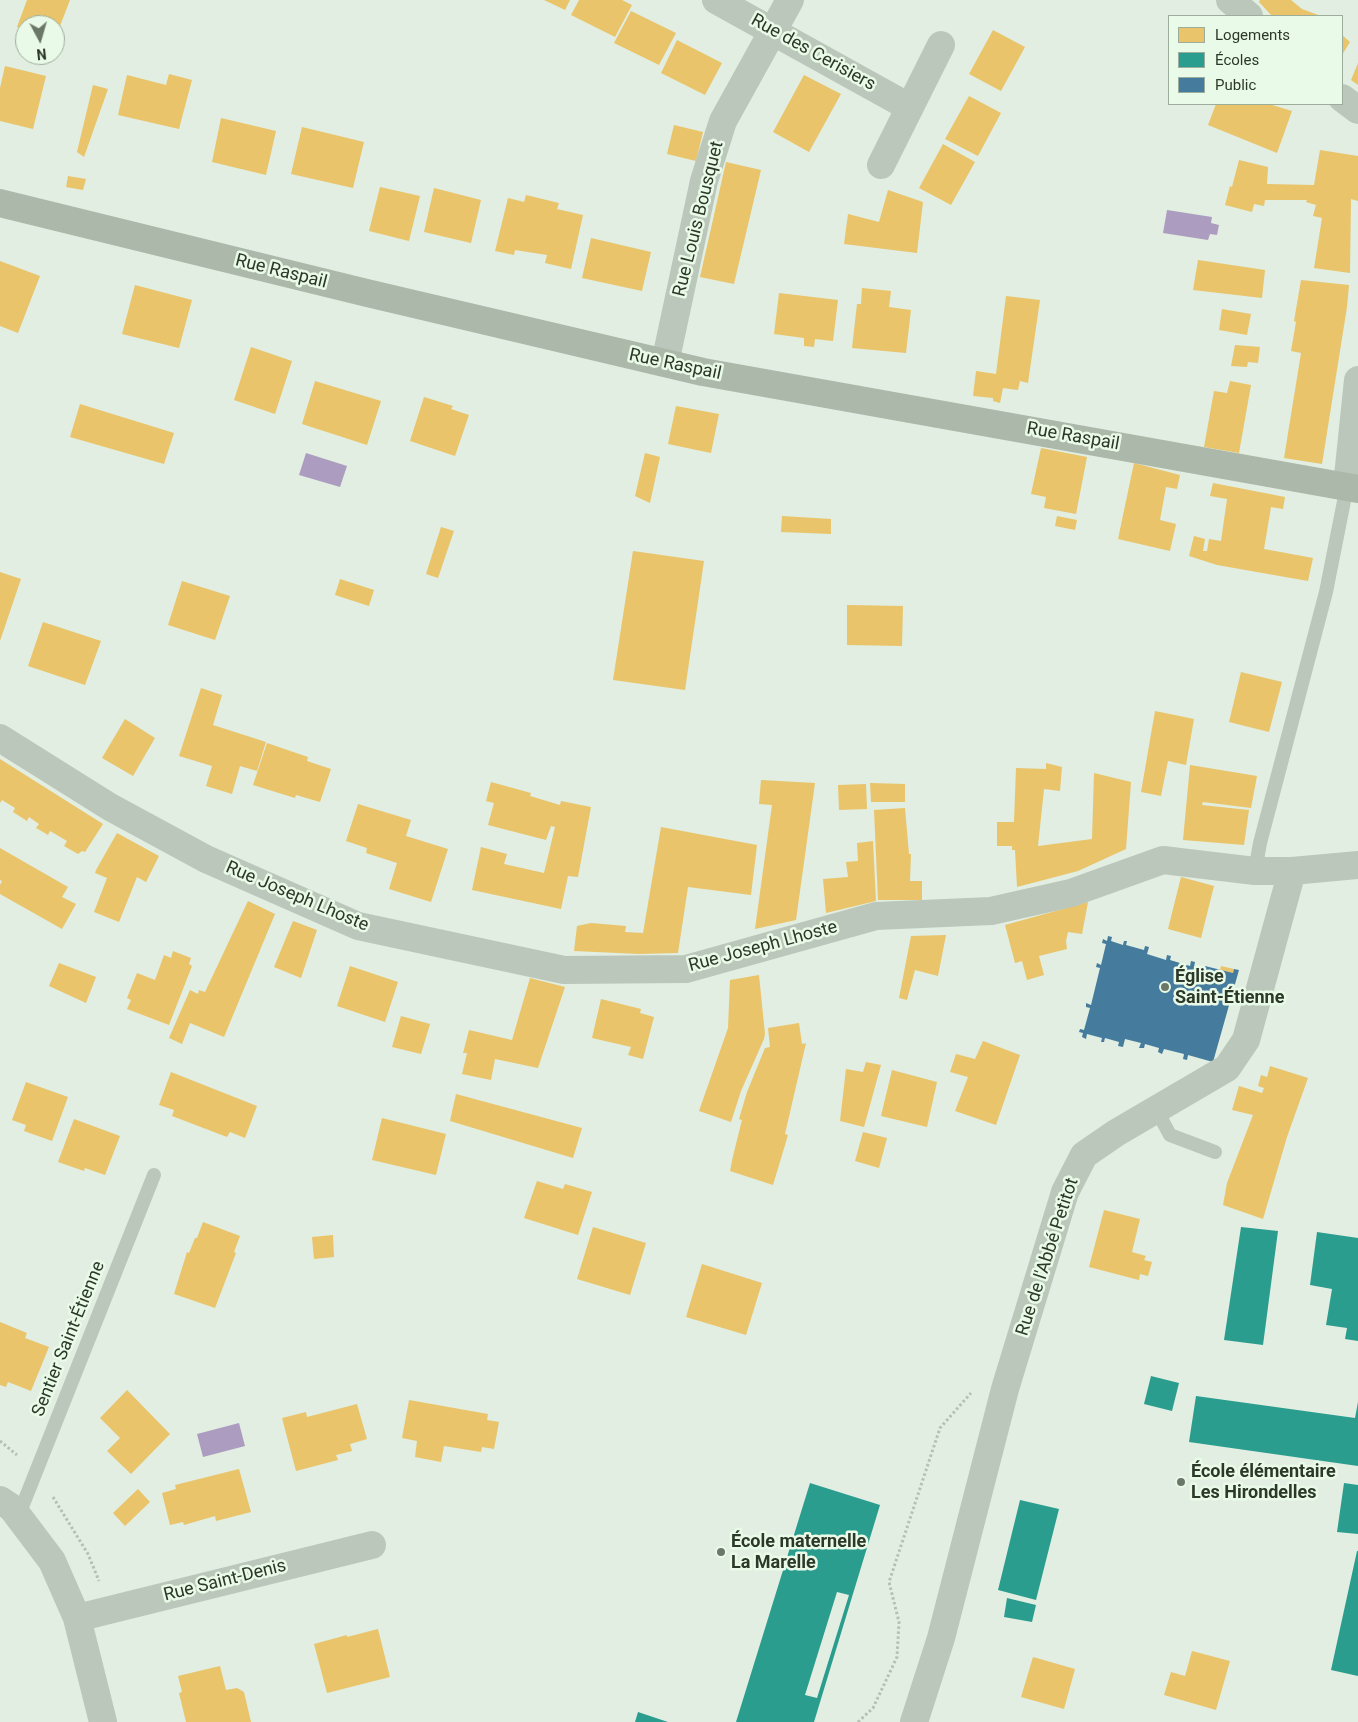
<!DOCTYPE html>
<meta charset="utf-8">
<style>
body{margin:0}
#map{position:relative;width:1358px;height:1722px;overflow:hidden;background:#e1eee1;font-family:Roboto,sans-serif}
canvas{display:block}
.legend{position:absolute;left:1168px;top:15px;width:175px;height:90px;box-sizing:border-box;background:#e9fbe8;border:1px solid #9dad9b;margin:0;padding:6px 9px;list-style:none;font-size:15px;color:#2c3828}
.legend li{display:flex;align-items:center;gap:10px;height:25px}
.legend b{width:25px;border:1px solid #9dad9b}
.north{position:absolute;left:15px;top:15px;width:50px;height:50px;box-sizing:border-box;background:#e9fbe8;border:1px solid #9dad9b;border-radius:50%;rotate:174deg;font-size:14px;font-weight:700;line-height:20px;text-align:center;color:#2c3828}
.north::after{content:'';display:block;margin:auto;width:18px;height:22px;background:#6b7869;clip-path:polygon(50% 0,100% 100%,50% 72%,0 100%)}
</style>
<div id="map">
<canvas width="1358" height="1722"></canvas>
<ul class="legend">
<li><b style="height:14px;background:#e9c46a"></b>Logements</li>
<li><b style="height:14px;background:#2a9d8f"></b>Écoles</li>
<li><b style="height:14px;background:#457b9d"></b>Public</li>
</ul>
<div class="north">N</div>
</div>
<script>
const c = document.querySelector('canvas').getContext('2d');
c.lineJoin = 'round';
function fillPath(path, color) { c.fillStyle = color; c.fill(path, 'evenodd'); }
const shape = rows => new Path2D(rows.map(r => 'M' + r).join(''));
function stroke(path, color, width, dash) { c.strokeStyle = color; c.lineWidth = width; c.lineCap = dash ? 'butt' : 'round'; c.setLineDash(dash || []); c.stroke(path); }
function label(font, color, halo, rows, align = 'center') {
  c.font = font + ' Roboto,sans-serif'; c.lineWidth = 5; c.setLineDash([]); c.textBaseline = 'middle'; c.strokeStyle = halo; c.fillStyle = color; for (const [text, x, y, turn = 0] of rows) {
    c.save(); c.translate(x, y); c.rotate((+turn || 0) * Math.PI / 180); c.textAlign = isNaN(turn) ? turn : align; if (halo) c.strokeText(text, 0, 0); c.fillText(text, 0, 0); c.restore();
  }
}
fillPath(shape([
 [1167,210,1212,217,1211,223,1219,225,1217,235,1210,234,1208,240,1163,233],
 [306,453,347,466,340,487,299,475],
 [239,1423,245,1446,203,1457,197,1434]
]), '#ac9cc0');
fillPath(shape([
 [27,0,70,0,55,39,55,25,25,25,25,30,17,27],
 [544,0,570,0,565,10],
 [579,0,622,0,632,5,615,37,571,15],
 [1260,0,1291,0,1302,9,1321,16,1272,16,1259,2],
 [631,11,676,33,659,65,614,43],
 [993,30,1025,47,1001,91,969,74],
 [1342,35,1350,42,1342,55],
 [677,40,722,63,705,95,661,73],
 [1358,63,1358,85,1351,80],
 [5,66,46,76,33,129,0,121,0,88],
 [169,74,192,80,179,129,118,115,127,75,166,85],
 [804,75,841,94,809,152,773,132],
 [93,85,108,89,84,157,77,152],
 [969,96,1001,113,978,156,945,139],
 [1216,104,1269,104,1292,111,1277,153,1208,125],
 [221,118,276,131,266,175,212,162],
 [674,125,703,132,696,161,667,154],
 [302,127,364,142,353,188,291,174],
 [943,144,975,162,951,205,919,188],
 [1320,150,1358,156,1358,201,1351,199,1350,273,1314,268,1322,218,1313,216,1316,205,1306,202,1307,200,1265,200,1264,206,1254,204,1252,212,1225,205,1230,186,1232,187,1239,160,1268,167,1267,184,1314,185],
 [726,162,761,170,734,284,700,277],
 [68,176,86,179,83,190,66,187],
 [380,187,420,196,409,241,369,231],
 [434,188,481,200,471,243,424,232],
 [888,190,923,202,917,253,844,244,848,214,879,222],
 [526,195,559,203,557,209,583,215,571,269,545,263,547,255,515,250,514,255,495,251,508,198,524,202],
 [591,238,651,252,642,291,582,278],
 [1198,260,1265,270,1262,298,1193,290],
 [0,261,40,276,18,333,0,326],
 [1301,280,1349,285,1347,307,1322,464,1284,458,1301,353,1291,351,1296,322,1294,321],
 [135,285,192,300,179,348,122,334],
 [862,288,891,291,889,307,911,310,906,353,852,348,857,304,861,304],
 [779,293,838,300,833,341,815,339,814,347,804,346,804,338,774,334],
 [1006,296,1040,300,1028,383,1020,381,1018,390,1003,388,1000,403,993,401,993,398,973,396,976,371,996,374],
 [1222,309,1251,314,1247,335,1219,330],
 [1235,345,1260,347,1258,363,1248,362,1247,367,1231,366],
 [251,347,292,361,275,414,234,400],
 [315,381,381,401,367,445,302,424],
 [1230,381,1251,385,1239,453,1204,447,1214,391,1227,393],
 [424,397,453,406,451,409,469,415,455,456,410,441],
 [80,404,174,433,164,464,70,437],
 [676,406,719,414,711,453,668,444],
 [1041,448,1087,457,1076,514,1044,508,1046,497,1031,494],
 [645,453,660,457,650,503,635,496],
 [1134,463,1180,475,1177,489,1166,487,1160,520,1176,524,1170,551,1118,539],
 [1213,483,1285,497,1283,509,1271,507,1264,549,1313,558,1308,581,1217,565,1189,556,1194,536,1205,539,1203,551,1207,551,1209,539,1221,541,1227,499,1210,496],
 [782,516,831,519,831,534,781,532],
 [1057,516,1077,520,1075,530,1055,526],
 [441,527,454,531,438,578,426,574],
 [633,551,704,561,685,690,613,680],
 [0,572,21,579,0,641],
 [340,579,374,590,369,606,335,595],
 [182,581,230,596,215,640,168,625],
 [847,605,903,606,902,646,847,645],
 [43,622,101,641,85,685,28,666],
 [1241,672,1282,682,1269,732,1229,722],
 [201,688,222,695,213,725,266,742,257,771,240,766,232,794,206,786,212,766,179,756],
 [1155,711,1194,719,1186,765,1168,761,1161,796,1141,792],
 [125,719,155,738,133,776,102,758],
 [267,743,308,757,307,761,331,769,320,802,296,795,295,798,253,785],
 [0,759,103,824,85,852,82,851,78,854,64,846,67,841,50,831,48,835,43,832,36,828,39,824,29,817,27,821,13,812,15,808,2,800,0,803],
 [1046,763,1062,767,1060,791,1044,789,1038,846,1092,839,1094,773,1131,782,1126,849,1078,871,1017,887,1015,850,1012,850,1012,846,997,846,997,822,1014,822,1016,768,1046,769],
 [1190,765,1257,776,1251,808,1203,802,1202,805,1249,810,1244,845,1183,840],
 [761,780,815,783,796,920,755,929,772,805,759,804],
 [491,782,531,793,530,796,560,805,561,801,591,807,578,877,568,876,561,909,472,890,481,847,507,854,504,864,544,873,555,827,551,826,546,840,488,825,494,803,486,801],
 [870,783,905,784,905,802,871,802],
 [866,784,867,809,839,810,838,785],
 [358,804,411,820,406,836,448,849,431,902,389,889,397,863,366,853,367,848,346,841],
 [905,808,909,854,911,854,910,881,922,881,922,900,878,900,874,810],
 [661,827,757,845,751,895,688,887,678,953,639,954,574,951,577,926,591,923,626,926,625,932,643,933],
 [117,833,159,856,146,882,137,877,119,922,94,912,107,878,95,873,96,870],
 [873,841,876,901,826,913,823,879,848,877,846,862,858,861,857,843],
 [0,848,68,887,62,897,76,904,62,929,0,894,0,885,2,881,0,880],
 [1181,877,1214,886,1201,938,1168,929],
 [248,901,275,914,224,1037,190,1023,182,1044,169,1038,190,990,198,994,199,990,205,992],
 [1088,902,1082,934,1068,932,1066,941,1067,949,1039,956,1044,975,1027,980,1022,961,1015,963,1005,925],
 [293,921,317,930,301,978,274,967],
 [946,935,938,976,915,970,907,1000,899,998,911,936],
 [173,951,191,958,189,964,192,966,169,1025,127,1009,131,1000,127,998,137,973,155,980,164,955,171,958],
 [59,963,96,977,86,1003,49,986],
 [350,966,398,982,385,1022,337,1006],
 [1221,966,1234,969,1233,973,1220,970],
 [759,975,765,1034,764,1039,741,1091,731,1122,699,1111,728,1028,730,980],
 [530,978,565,987,538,1068,495,1059,491,1080,462,1074,467,1053,463,1053,469,1030,512,1040],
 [601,999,641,1009,640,1013,654,1017,643,1059,628,1055,631,1047,592,1038],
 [401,1016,430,1024,421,1054,392,1047],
 [799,1023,802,1044,806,1043,785,1134,788,1135,773,1185,730,1171,733,1156,742,1120,739,1119,747,1092,765,1048,770,1047,768,1028],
 [983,1041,1020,1055,996,1125,955,1111,968,1077,950,1072,956,1054,975,1059],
 [866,1062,881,1065,864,1127,840,1121,846,1069,863,1072],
 [1270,1066,1308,1078,1287,1137,1263,1219,1223,1205,1227,1183,1253,1115,1232,1110,1239,1086,1262,1093,1264,1088,1258,1086,1261,1075,1267,1077],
 [892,1070,937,1082,927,1127,881,1116],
 [171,1072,257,1106,245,1138,230,1132,227,1137,172,1116,174,1110,159,1105],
 [26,1082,68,1097,52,1141,24,1131,26,1125,12,1120],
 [456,1094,582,1128,573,1158,450,1121],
 [382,1118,446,1134,436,1175,372,1160],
 [74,1119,120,1136,105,1175,85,1168,84,1171,58,1162],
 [863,1132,887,1138,879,1168,855,1161],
 [537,1181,563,1189,565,1184,592,1192,578,1235,524,1218],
 [1104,1210,1140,1219,1132,1252,1146,1256,1144,1260,1152,1262,1148,1276,1140,1274,1139,1280,1089,1267],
 [203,1222,240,1236,234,1252,236,1253,215,1308,174,1294,187,1252,189,1253,195,1238,197,1238],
 [593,1227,646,1243,630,1295,577,1279],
 [333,1235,334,1257,314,1259,312,1237],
 [702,1264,762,1283,746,1335,686,1317],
 [0,1322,27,1333,25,1338,49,1347,31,1391,8,1382,6,1387,0,1385],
 [127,1390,170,1434,131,1474,107,1451,120,1438,100,1418],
 [409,1400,488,1414,487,1420,499,1422,494,1449,482,1447,481,1452,444,1446,441,1462,415,1457,417,1441,402,1438],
 [357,1404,367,1439,350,1444,352,1451,336,1455,338,1460,296,1471,282,1418,306,1412,307,1417],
 [239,1469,251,1512,216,1521,215,1516,184,1525,183,1522,170,1525,162,1493,176,1489,175,1485],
 [138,1489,150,1502,125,1526,113,1513],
 [378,1629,390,1677,327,1693,314,1644,347,1635,347,1637],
 [1192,1651,1230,1661,1216,1710,1164,1695,1171,1672,1185,1676],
 [1033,1657,1075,1669,1064,1709,1021,1697],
 [220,1666,226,1690,237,1688,244,1692,251,1722,186,1722,179,1693,182,1692,178,1676]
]), '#e9c46a');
fillPath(shape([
 [1241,1227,1278,1231,1263,1345,1224,1340],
 [1317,1232,1358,1238,1358,1341,1345,1339,1347,1328,1326,1325,1332,1289,1310,1285],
 [1151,1376,1179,1383,1172,1411,1144,1404],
 [1196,1396,1355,1418,1358,1402,1358,1466,1189,1442],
 [810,1483,880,1505,814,1722,736,1722],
 [837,1592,849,1595,817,1698,805,1695],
 [1344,1483,1358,1485,1358,1534,1337,1532],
 [1020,1500,1059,1509,1036,1600,998,1590],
 [1357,1551,1358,1551,1358,1676,1331,1670],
 [1007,1598,1036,1605,1032,1622,1004,1617],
 [638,1712,668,1722,635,1722]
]), '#2a9d8f');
fillPath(shape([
 [1108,936,1112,937,1111,941,1123,945,1124,941,1127,941,1126,945,1144,950,1145,946,1149,947,1147,954,1166,960,1167,955,1171,956,1170,960,1190,966,1191,961,1195,962,1194,967,1204,970,1205,966,1233,973,1234,969,1239,970,1213,1062,1188,1055,1187,1060,1183,1059,1184,1054,1164,1049,1162,1054,1158,1052,1159,1048,1145,1044,1144,1048,1139,1048,1141,1043,1125,1039,1123,1047,1118,1046,1119,1042,1105,1038,1104,1042,1101,1042,1102,1038,1087,1034,1086,1039,1082,1037,1083,1033,1079,1032,1080,1029,1084,1030,1090,1008,1086,1007,1086,1003,1091,1005,1100,968,1096,967,1097,963,1101,965,1106,944,1102,943,1103,939,1107,941]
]), '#457b9d');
stroke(shape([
 [0,1441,17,1455],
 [53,1497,88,1554,99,1581],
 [858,1722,873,1708,897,1657,899,1622,889,1582,940,1428,971,1393]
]), '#b4c0b2', 3, [2.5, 2.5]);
stroke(shape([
 [1255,871,1260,843,1326,592,1347,486],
 [1156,1109,1170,1135,1215,1152],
 [18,1517,154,1175]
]), '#bbc7ba', 14);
stroke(shape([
 [716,0,909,107],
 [1230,0,1249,16],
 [1342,98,1358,110],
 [881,165,941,45],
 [665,363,704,181,723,121,790,0],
 [1347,486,1358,380],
 [0,738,110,807,206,859,358,926,564,970,686,969,876,916,991,911,1071,893,1163,860,1255,871,1292,871,1358,865],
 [0,1500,12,1508,52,1561,77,1618,103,1722],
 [77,1618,372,1545],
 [914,1722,941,1638,1005,1389,1065,1192,1084,1155,1116,1133,1227,1068,1246,1040,1292,871]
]), '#bbc7ba', 28);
stroke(shape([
 [0,203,367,293,703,372,1358,489]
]), '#abb8aa', 28);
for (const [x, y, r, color] of [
 [1165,987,5,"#6b7869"],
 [1181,1482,5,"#6b7869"],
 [721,1552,5,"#6b7869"]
]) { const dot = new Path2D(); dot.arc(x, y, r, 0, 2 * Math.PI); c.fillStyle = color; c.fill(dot); stroke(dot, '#e9fbe8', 2); }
label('18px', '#2c3828', '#e9fbe8', [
 ["Rue des Cerisiers",813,53,29],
 ["Rue Louis Bousquet",699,219,-76],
 ["Rue Raspail",281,272,14],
 ["Rue Raspail",675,365,12],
 ["Rue Raspail",1073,437,10],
 ["Rue Joseph Lhoste",297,897,23],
 ["Rue Joseph Lhoste",763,947,-15],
 ["Rue de l'Abbé Petitot",1048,1257,-72],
 ["Sentier Saint-Étienne",69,1339,-68],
 ["Rue Saint-Denis",225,1581,-14]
]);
label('bold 18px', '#2c3828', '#e9fbe8', [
 ["Église",1175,977],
 ["Saint-Étienne",1175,998],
 ["École élémentaire",1191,1472],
 ["Les Hirondelles",1191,1493],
 ["École maternelle",731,1542],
 ["La Marelle",731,1563]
], 'left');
</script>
